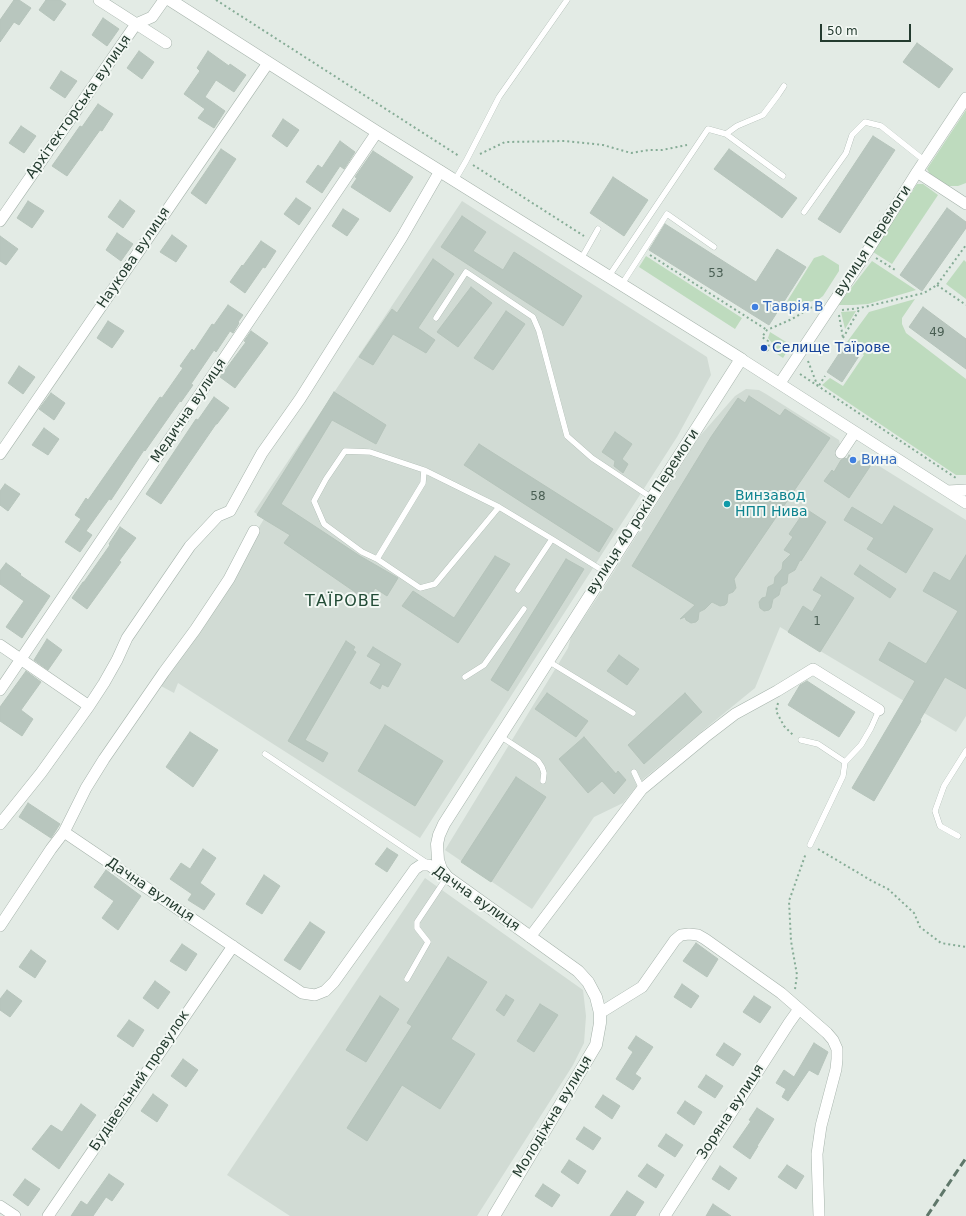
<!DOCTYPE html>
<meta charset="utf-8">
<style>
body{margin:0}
#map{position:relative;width:966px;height:1216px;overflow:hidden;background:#e3ebe5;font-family:"DejaVu Sans",sans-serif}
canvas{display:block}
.scale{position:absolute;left:820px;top:24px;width:91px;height:18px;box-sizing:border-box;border:2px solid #243b2f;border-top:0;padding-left:5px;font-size:12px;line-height:14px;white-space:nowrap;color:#243b2f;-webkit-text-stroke:3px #f3f8f4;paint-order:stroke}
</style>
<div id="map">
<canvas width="966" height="1216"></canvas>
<div class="scale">50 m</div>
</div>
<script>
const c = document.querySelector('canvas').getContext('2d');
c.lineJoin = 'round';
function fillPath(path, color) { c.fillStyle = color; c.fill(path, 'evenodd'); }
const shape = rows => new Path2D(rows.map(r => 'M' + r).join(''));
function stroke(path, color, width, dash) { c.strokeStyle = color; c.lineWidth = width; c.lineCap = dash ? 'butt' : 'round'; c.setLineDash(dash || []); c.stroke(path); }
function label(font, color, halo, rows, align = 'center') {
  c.font = font + ' "DejaVu Sans",sans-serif'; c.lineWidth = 4; c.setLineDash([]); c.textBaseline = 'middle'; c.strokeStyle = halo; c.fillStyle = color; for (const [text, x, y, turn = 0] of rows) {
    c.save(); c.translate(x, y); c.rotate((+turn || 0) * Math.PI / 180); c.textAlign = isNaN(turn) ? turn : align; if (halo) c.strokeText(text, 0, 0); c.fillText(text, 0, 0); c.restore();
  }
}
fillPath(shape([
 [462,201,707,357,711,375,677,437,420,838,178,683,174,693,161,686,264,519,254,512],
 [746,389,759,390,766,394,839,440,843,457,847,459,849,455,859,461,863,456,966,520,966,716,956,732,780,627,755,688,641,781,623,803,594,817,532,909,445,850,568,648,571,637,599,595,699,437,735,396],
 [425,878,583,990,586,1016,584,1043,573,1065,477,1216,290,1216,227,1175]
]), '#d1dbd4');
fillPath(shape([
 [966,110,966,183,958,186,948,186,930,174,927,169],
 [917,184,923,184,938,195,892,264,873,252],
 [823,255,839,265,839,271,823,296,819,299,809,302,799,309,786,303,814,258],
 [646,256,742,318,735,329,639,267],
 [964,260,966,262,966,299,946,284],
 [872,261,916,290,868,304,853,305,838,305],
 [915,299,902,318,902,324,906,333,966,379,966,475,956,475,822,385,830,378,843,386,864,355,847,342,869,312],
 [856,311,845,329,841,312],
 [770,332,791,345,783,358,774,352,772,343,768,338]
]), '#bedbbe');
const building = shape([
 [14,0,19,0,31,8,19,25,14,22,0,42,0,20,14,0],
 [46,0,60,0,66,4,54,21,39,10,46,0],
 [103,18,119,29,107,46,92,35,103,18],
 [917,43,953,69,939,88,903,62,917,43],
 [139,51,154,62,142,79,127,68,139,51],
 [208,51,229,66,230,64,246,75,234,92,216,80,205,97,225,111,214,128,198,118,205,109,184,94,200,71,197,68,208,51],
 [61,71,77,81,65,98,50,88,61,71],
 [98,104,113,114,102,131,100,130,67,176,52,166,80,126,82,127,98,104],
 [283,119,299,130,287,147,272,136,283,119],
 [21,126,36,136,24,153,9,143,21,126],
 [873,136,895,150,840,233,818,219,873,136],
 [340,141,355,152,344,169,340,166,322,193,306,182,318,165,322,168,340,141],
 [221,149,236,159,206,204,191,193,221,149],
 [729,149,797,198,782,218,714,169,729,149],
 [373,151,413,177,390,212,351,187,357,178,355,177,373,151],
 [613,177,648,200,624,236,590,213,613,177],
 [296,198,311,208,299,225,284,214,296,198],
 [120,200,135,211,123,228,108,217,120,200],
 [28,201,44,211,32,228,17,218,28,201],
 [947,208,966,222,966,228,922,291,900,275,947,208],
 [343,209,359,219,347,236,332,226,343,209],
 [462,216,486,232,473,251,503,270,514,252,582,296,563,326,441,247,462,216],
 [665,224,756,282,777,249,806,267,769,325,649,250,665,224],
 [117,233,133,244,121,261,106,250,117,233],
 [172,235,187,246,176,262,160,252,172,235],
 [0,236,18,249,6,265,0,261,0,236],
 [261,241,276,251,265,268,263,267,245,293,230,282,242,265,243,266,261,241],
 [433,259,454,274,418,328,435,340,426,353,393,334,373,365,359,357,392,309,397,313,433,259],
 [471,287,492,303,458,347,437,332,471,287],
 [228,305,243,315,238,322,239,323,233,333,230,331,216,352,214,350,191,384,193,385,181,402,180,401,145,451,144,450,111,500,109,499,86,531,92,535,80,552,65,542,81,519,75,515,86,498,88,500,160,397,162,398,183,368,180,366,192,349,194,351,212,324,214,325,228,305],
 [923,307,966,339,966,369,909,327,923,307],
 [506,311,525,324,493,370,474,358,506,311],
 [108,321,124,331,112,348,97,338,108,321],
 [251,331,268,343,235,388,220,377,246,342,244,341,251,331],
 [844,346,859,356,842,382,827,372,844,346],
 [19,366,35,377,23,394,8,383,19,366],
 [334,392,386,425,376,444,332,420,281,504,360,556,398,578,387,596,375,588,368,601,284,543,290,535,257,515,334,392],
 [51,393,65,403,54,420,39,409,51,393],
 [749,396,780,416,785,409,830,438,734,579,736,588,733,592,728,594,727,603,725,605,720,606,712,602,705,609,699,612,698,620,696,622,691,623,686,620,685,617,680,619,695,605,632,566,711,437,738,398,745,403,749,396],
 [214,397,229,408,217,424,216,424,161,504,146,494,196,419,198,420,214,397],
 [44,428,59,439,48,455,32,445,44,428],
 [615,432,632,444,622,459,628,464,623,473,614,466,615,461,602,452,615,432],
 [479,444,613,529,599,552,464,465,479,444],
 [849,455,859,462,863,456,873,462,849,498,824,481,832,470,834,472,841,460,845,458,847,459,849,455],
 [5,484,20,494,8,511,0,505,0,491,5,484],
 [894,506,933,529,906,573,867,549,874,538,844,520,852,507,882,525,894,506],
 [806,509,826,522,801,561,800,560,795,570,788,574,787,583,781,587,779,595,773,599,771,608,769,610,764,611,760,608,759,602,762,598,766,597,768,587,774,584,775,577,782,569,783,562,791,554,784,550,793,537,789,534,806,509],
 [120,527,136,538,119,561,121,562,87,609,72,598,83,582,84,582,110,545,109,544,120,527],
 [966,555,966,689,945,677,920,720,921,721,874,801,852,788,915,681,879,660,889,642,926,664,958,611,923,591,934,572,950,581,966,555],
 [495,556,510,564,458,643,402,606,413,591,454,618,495,556],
 [566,559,584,569,508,691,491,680,566,559],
 [6,563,21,574,20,575,50,596,22,638,6,627,24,601,0,584,0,571,6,563],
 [860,565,896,589,890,598,854,574,860,565],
 [821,577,854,598,820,652,788,632,803,606,812,612,822,595,813,590,821,577],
 [47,639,62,650,48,670,34,660,47,639],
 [346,641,355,647,353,650,356,652,305,740,328,753,323,762,288,741,346,641],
 [373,647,401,664,388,687,382,684,380,689,370,683,381,664,367,656,373,647],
 [619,655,639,669,627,685,607,671,619,655],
 [26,671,41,682,21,710,33,719,22,736,0,721,0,707,26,671],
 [807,681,855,712,839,737,788,705,800,685,807,681],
 [547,693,588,721,576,737,535,709,547,693],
 [685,693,702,712,644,764,628,745,685,693],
 [385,725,443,761,415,806,358,771,385,725],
 [190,732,218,750,193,787,166,767,190,732],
 [584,737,616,774,618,771,626,780,614,794,602,781,588,793,559,759,584,737],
 [516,777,546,797,491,882,461,862,516,777],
 [28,803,60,824,51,838,19,817,28,803],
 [387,848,398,855,387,872,375,864,387,848],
 [203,849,216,858,200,883,215,894,204,910,188,900,192,894,170,879,181,863,190,869,203,849],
 [106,870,141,896,118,930,102,918,114,901,94,887,106,870],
 [264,875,280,886,262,914,246,904,264,875],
 [310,922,325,932,300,970,284,960,310,922],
 [696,943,718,959,707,977,683,961,696,943],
 [182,944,197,954,186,971,170,961,182,944],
 [31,950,46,961,35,978,19,967,31,950],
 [448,957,487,982,451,1039,475,1054,440,1109,402,1085,367,1141,347,1128,412,1026,407,1023,448,957],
 [155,981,170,992,158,1009,143,998,155,981],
 [682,984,699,996,691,1008,674,997,682,984],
 [7,990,22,1001,10,1017,0,1010,0,999,7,990],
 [506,995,514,1000,504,1016,496,1010,506,995],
 [380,996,399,1009,366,1062,346,1050,380,996],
 [754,996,771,1007,760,1023,743,1012,754,996],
 [540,1004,558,1015,534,1052,517,1041,540,1004],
 [129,1020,144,1030,133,1047,117,1036,129,1020],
 [636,1036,653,1047,635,1074,641,1078,633,1090,616,1079,633,1052,628,1048,636,1036],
 [724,1043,741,1054,733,1066,716,1055,724,1043],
 [814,1043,828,1052,818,1075,809,1070,788,1101,782,1097,786,1089,776,1083,784,1070,794,1077,814,1043],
 [183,1059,198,1070,186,1087,171,1076,183,1059],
 [706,1075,723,1086,715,1098,698,1087,706,1075],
 [153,1094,168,1105,157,1122,141,1111,153,1094],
 [603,1095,620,1106,612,1119,595,1107,603,1095],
 [685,1101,702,1112,694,1125,677,1113,685,1101],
 [81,1104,96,1115,59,1169,32,1149,51,1125,62,1132,81,1104],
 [757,1108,774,1119,757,1146,758,1146,750,1159,733,1147,751,1121,749,1120,757,1108],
 [584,1127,601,1138,593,1150,576,1139,584,1127],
 [666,1134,683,1145,675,1157,658,1146,666,1134],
 [569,1160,586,1171,578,1184,561,1172,569,1160],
 [647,1164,664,1175,656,1188,638,1176,647,1164],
 [787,1165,804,1176,796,1189,778,1177,787,1165],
 [720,1166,737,1178,729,1190,712,1179,720,1166],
 [109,1174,124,1184,112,1201,106,1197,93,1216,71,1216,81,1201,87,1205,109,1174],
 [25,1179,40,1189,28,1206,13,1195,25,1179],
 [543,1184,560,1195,552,1207,535,1196,543,1184],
 [627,1191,644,1202,635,1216,610,1216,627,1191],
 [713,1204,731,1216,706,1216,713,1204]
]);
fillPath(building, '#b8c6be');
stroke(building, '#b6c4bb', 1);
const service = shape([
 [726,134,737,126,763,115,778,95,784,86],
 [455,180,466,161,499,97,567,0],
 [804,212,846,153,852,135,865,122,881,126,925,161],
 [581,259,598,229],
 [609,276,708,129,726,134,783,176],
 [622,284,667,214,714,247],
 [436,318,466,272,533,317,539,331,567,436,592,458,652,498],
 [499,507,424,470,370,452,345,451,326,479,314,501,324,524,362,552,377,559,420,588,435,584,499,507,552,539],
 [377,559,423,483,424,470],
 [518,590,552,539,605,572],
 [548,661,633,713],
 [465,677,484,665,524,609],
 [500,736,538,761,542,767,544,773,543,781],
 [801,740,818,744,845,762,861,745,871,728,879,710],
 [265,754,427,863],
 [634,772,642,789],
 [958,836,940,826,935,811,944,786,966,751],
 [810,845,843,776,845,762],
 [407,979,428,942,417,928,417,922,447,877]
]);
const minor = shape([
 [99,0,166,43],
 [917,172,966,204],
 [0,221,136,24,152,17,164,0],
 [741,359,966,503],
 [780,383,867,252,917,172,966,98],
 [841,453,855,432],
 [0,454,268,63],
 [948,491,966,490],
 [0,645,89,706],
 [0,690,377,132],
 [0,824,41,773,89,706,104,683,117,660,127,638,190,546,218,516,230,511,262,453,300,399,358,307,402,237,440,171],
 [64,832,302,993,315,995,325,991,334,982,415,869,421,865,429,865,447,877],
 [0,926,51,849,64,832,86,788,104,759,164,672,195,630,229,579,254,531],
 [530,937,642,789,705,737,735,714,777,691,813,669,879,710],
 [600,1013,642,987,675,940,681,935,689,934,698,935,705,939,781,993,827,1033,833,1040,837,1049,837,1059,836,1069,821,1126,817,1154,819,1216],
 [0,1206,15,1216],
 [48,1216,233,946],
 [665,1216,789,1023,799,1009]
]);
const tertiary = shape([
 [170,0,377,132,741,359,444,824,439,835,437,844,438,860,441,869,447,877,578,971,588,982,596,997,600,1013,600,1023,596,1045,494,1216]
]);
stroke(service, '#a6b3ab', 6);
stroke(minor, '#a6b3ab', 12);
stroke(tertiary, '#a6b3ab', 13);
stroke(shape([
 [216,0,459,156],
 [480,154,505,142,565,141,603,145,631,153,649,150,662,150,687,145],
 [473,165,584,236],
 [650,255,767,330],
 [876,258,897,271],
 [937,285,966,305],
 [842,310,860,308,924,293,937,285,966,245],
 [839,315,843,338],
 [843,338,860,308],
 [767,351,769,348,768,341,762,337,767,330,792,319,812,307,817,306],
 [808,361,818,387,825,376],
 [800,374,956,478],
 [778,703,776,711,784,726,794,736],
 [818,849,872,881,888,889,914,913,920,927,941,943,966,947],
 [795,989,797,975,791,941,789,901,806,853]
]), '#86ac96', 2, [2, 3]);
stroke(service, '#fff', 5.5);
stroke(minor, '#fff', 11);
stroke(tertiary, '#fff', 12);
stroke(shape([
 [927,1216,966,1158]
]), '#5f776a', 3, [8, 4]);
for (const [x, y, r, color] of [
 [755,307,4,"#3f7fe0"],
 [764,348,4,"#1a4fb4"],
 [853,460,4,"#3f7fe0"],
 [727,504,4,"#0f9aa8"]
]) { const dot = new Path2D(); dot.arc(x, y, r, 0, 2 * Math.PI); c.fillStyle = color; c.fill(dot); stroke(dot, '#f3f8f4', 1.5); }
label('12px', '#495e53', null, [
 ["53",716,274],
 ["49",937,333],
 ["58",538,497],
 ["1",817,622]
]);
label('14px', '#243b2f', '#f3f8f4', [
 ["Архітекторська вулиця",79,107,-55],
 ["вулиця Перемоги",873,241,-57],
 ["Наукова вулиця",134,258,-56],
 ["Медична вулиця",189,411,-56],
 ["вулиця 40 років Перемоги",643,512,-57],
 ["Дачна вулиця",150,890,34],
 ["Дачна вулиця",476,899,35],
 ["Будівельний провулок",140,1081,-56],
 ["Зоряна вулиця",731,1112,-57],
 ["Молодіжна вулиця",553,1117,-59]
]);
label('14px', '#366cbe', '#f3f8f4', [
 ["Таврія В",763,307],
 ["Вина",861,460]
], 'left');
label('14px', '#164399', '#f3f8f4', [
 ["Селище Таїрове",772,348]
], 'left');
label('14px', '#0d838f', '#f3f8f4', [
 ["Винзавод",735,496],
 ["НПП Нива",735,512]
], 'left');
c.letterSpacing = '1px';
label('16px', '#224b36', '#f3f8f4', [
 ["ТАЇРОВЕ",343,602]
]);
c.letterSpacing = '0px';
</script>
